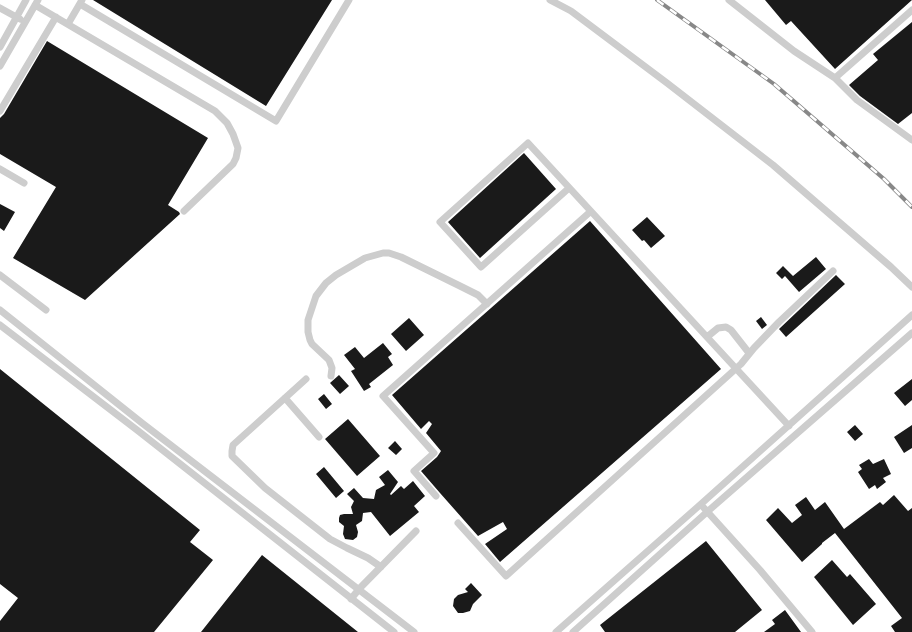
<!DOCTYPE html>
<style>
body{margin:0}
canvas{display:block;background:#fff}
</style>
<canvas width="912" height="632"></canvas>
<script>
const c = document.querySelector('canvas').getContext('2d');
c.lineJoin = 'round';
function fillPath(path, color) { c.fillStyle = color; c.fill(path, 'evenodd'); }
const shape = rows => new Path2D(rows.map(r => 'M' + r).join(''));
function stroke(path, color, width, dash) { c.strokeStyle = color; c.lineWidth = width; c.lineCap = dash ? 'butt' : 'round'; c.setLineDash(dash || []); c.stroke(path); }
fillPath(shape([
 [93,0,332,0,266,106],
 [765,0,912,0,835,69,791,21,786,25],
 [912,22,912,113,898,124,860,96,849,85,878,60,873,54],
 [47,41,208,138,168,205,179,212,180,214,85,300,13,258,56,187,0,154,0,118,4,114],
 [524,153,556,189,480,258,448,222],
 [0,204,15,212,4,231,0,228],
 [647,217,665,236,651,248,644,240,642,241,632,230],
 [590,221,721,369,500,562,485,544,507,529,503,522,478,536,440,493,421,471,437,457,441,451,426,433,432,424,429,421,421,429,392,395],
 [816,257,826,269,799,292,785,276,782,279,776,273,783,266,793,276],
 [836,275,845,284,786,337,779,329],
 [761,317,767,325,762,329,756,321],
 [409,318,424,335,406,351,391,334],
 [383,343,392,354,388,357,393,365,369,384,371,387,364,391,351,371,355,369,344,355,355,347,364,358],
 [0,369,200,530,190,542,213,560,154,632,0,632,0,621,18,598,0,584],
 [339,375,349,386,340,394,330,383],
 [912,379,912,400,905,406,894,393],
 [324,394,332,404,326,409,318,399],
 [348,419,380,456,357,476,325,439],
 [855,425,863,434,855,441,847,432],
 [912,425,912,448,904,453,894,437],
 [395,441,402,449,396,455,388,448],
 [869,459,873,464,884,459,891,474,883,478,886,482,877,489,875,485,869,489,858,472,862,469,859,465],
 [324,467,344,491,336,498,316,474],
 [388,470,398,482,390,494,391,495,401,486,404,489,413,481,425,496,414,506,419,512,390,536,371,512,363,513,362,521,356,525,358,532,357,537,353,540,345,539,343,534,344,526,339,522,339,518,340,515,344,514,353,514,351,507,354,501,347,494,354,488,363,498,374,499,376,490,385,485,379,477],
 [894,495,908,511,912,508,912,632,895,632,891,626,902,618,835,533,822,543,822,544,802,562,766,520,778,508,792,523,802,515,795,505,806,497,815,510,825,502,844,529,880,502,883,505],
 [706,541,762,610,735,632,605,632,600,625],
 [262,555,358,632,201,632],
 [832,560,847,577,850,574,876,604,853,625,814,577],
 [471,583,482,595,473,604,470,611,463,613,458,613,453,606,454,599,458,595,468,592,465,589],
 [785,610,801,632,764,632,775,624,772,620]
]), '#1a1a1a');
stroke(shape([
 [550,0,571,11,667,83,773,165,891,267,912,287],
 [729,0,794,51,835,78,857,100,912,140],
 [80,4,276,121,349,0],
 [35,5,215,111,227,123,233,134,238,148,236,158,233,164,184,211],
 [0,8,20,19],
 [68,24,82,0],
 [0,47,26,0],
 [0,66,38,0],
 [835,78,912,10],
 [0,111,56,17],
 [0,169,24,183],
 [569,188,481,267,440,222,528,143,789,426],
 [0,275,46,310],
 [0,310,142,423,414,632],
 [0,325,137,430,394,632],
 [707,337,718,328,726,327,731,330,749,353],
 [331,376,332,368,329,360,312,344,310,340,308,332,308,320,316,296,326,283,336,275,365,258,383,253,389,253,401,257,460,286,478,295,487,304],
 [306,379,233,445,232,451,232,456,265,488,330,539,347,548,368,558,381,567],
 [285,398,319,437],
 [436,496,414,471,434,453,383,396,590,212],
 [704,508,760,570,812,632],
 [458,523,506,576,741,364,754,348,779,322,833,271],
 [351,599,359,589,416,531],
 [556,632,701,504,912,315],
 [573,632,707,512,912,333]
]), '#cdcdcd', 7);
const rail = shape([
 [657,0,774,84,884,179,912,207]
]);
stroke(rail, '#888', 4);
stroke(rail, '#fff', 2.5, [8]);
</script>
